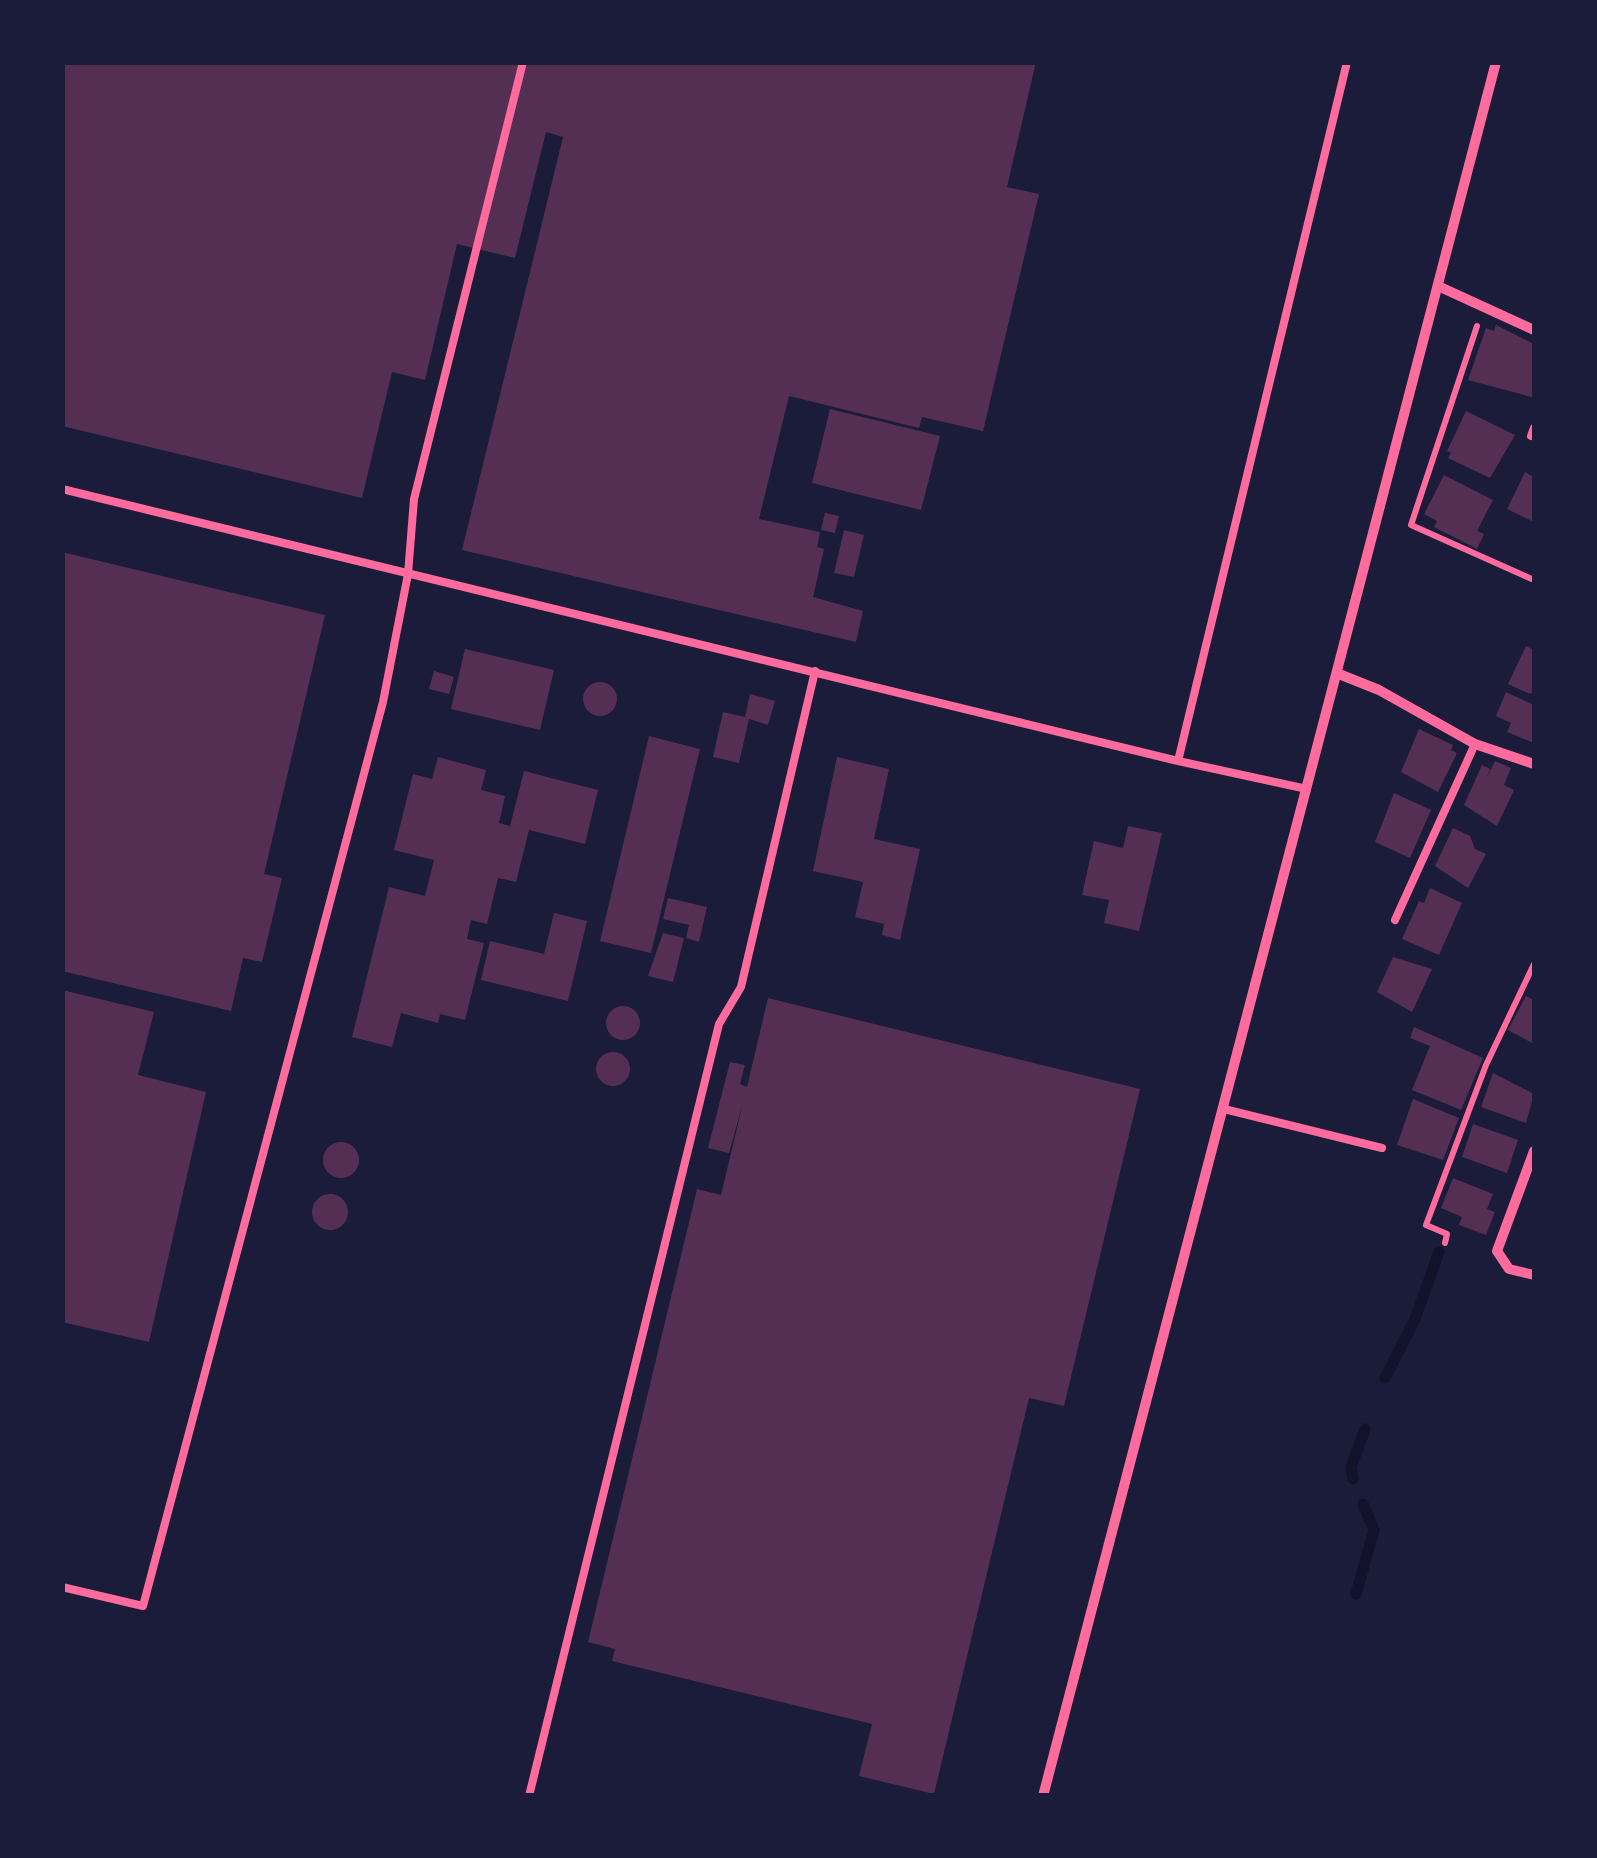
<!DOCTYPE html>
<style>
body{margin:0}
#map{position:relative;width:1597px;height:1858px;overflow:hidden;background:#1b1b3a;font-family:Ubuntu,sans-serif}
canvas{display:block}
.frame{position:absolute;inset:0;border:65px solid #1b1b3a;pointer-events:none}
</style>
<div id="map">
<canvas width="1597" height="1858"></canvas>
<div class="frame"></div>
</div>
<script>
const c = document.querySelector('canvas').getContext('2d');
c.lineJoin = 'round';
const shape = rows => new Path2D(rows.map(r => 'M' + r).join(''));
function stroke(path, color, width, dash) { c.strokeStyle = color; c.lineWidth = width; c.lineCap = dash ? 'butt' : 'round'; c.setLineDash(dash || []); c.stroke(path); }
function fillPath(path, color) { c.fillStyle = color; c.fill(path, 'evenodd'); }
stroke(shape([
 [1385,1378,1415,1319,1439,1252],
 [1353,1479,1351,1467,1365,1429],
 [1356,1594,1374,1530,1363,1504]
]), '#12122b', 11);
fillPath(shape([
 [62,62,1036,62,1007,187,1039,194,983,431,922,417,919,428,789,396,759,519,820,532,817,547,824,549,813,597,863,611,856,642,462,550,563,137,546,132,515,258,457,244,425,380,392,372,362,498,62,426],
 [1496,325,1534,344,1532,397,1468,380,1486,328,1494,331],
 [830,409,940,436,921,510,812,483],
 [1466,411,1515,435,1490,478,1448,458,1451,453,1447,451],
 [1534,471,1534,522,1507,509,1525,472,1532,476],
 [1444,475,1493,500,1477,531,1484,534,1477,549,1434,527,1437,521,1424,514],
 [825,513,839,516,835,533,821,530],
 [844,530,864,535,854,577,834,573],
 [62,552,325,615,264,874,282,878,262,962,243,958,231,1011,62,971],
 [1526,646,1534,650,1534,691,1530,694,1508,684],
 [465,649,554,670,540,730,451,709],
 [434,671,454,677,449,694,429,689],
 '583 699a17 17 0 1 1 34 0a17 17 0 1 1-34 0Z',
 [1506,692,1534,705,1534,743,1507,732,1511,723,1496,716],
 [750,694,775,701,768,725,749,719,739,763,713,757,723,712,745,717],
 [1419,729,1453,745,1451,750,1457,753,1438,792,1401,772],
 [649,736,700,749,651,953,600,941],
 [438,757,486,770,481,790,505,796,499,823,510,826,524,771,598,790,585,844,529,830,516,882,498,878,487,924,471,920,467,939,484,943,465,1020,440,1014,438,1023,401,1013,392,1047,352,1037,389,887,425,896,434,860,394,850,413,774,432,779],
 [837,757,889,769,874,839,920,849,900,940,882,935,884,924,855,917,863,882,813,871],
 [1495,761,1511,768,1504,785,1514,790,1497,826,1464,805,1482,765,1490,769,1487,777],
 [1394,793,1431,810,1410,858,1375,842],
 [1128,826,1162,833,1139,931,1104,923,1109,900,1082,895,1094,841,1123,848],
 [1453,828,1470,836,1475,849,1486,854,1468,888,1435,866],
 [1430,888,1462,903,1439,955,1402,939,1419,901,1424,903],
 [668,898,707,907,699,942,686,938,689,925,663,919],
 [554,913,587,921,568,1001,481,980,490,941,544,954],
 [663,933,684,938,673,982,648,976],
 [1393,957,1432,969,1412,1012,1377,992],
 [62,990,154,1012,138,1075,206,1092,149,1342,62,1322],
 [1526,996,1534,1000,1534,1044,1508,1030],
 [768,998,1140,1089,1064,1406,1029,1398,934,1794,859,1776,872,1724,612,1661,615,1649,588,1642,697,1189,721,1195,743,1103,729,1153,708,1148,730,1062,745,1065,740,1084,747,1087],
 '606 1023a17 17 0 1 1 34 0a17 17 0 1 1-34 0Z',
 [1414,1027,1483,1058,1461,1110,1412,1090,1430,1046,1410,1038],
 '596 1069a17 17 0 1 1 34 0a17 17 0 1 1-34 0Z',
 [1493,1073,1534,1094,1526,1123,1481,1107],
 [1413,1099,1459,1118,1443,1160,1397,1145],
 [1473,1124,1518,1140,1507,1173,1462,1157],
 '323 1160a18 18 0 1 1 36 0a18 18 0 1 1-36 0Z',
 [1453,1178,1493,1194,1487,1209,1495,1212,1486,1235,1459,1225,1462,1217,1441,1208],
 '312 1212a18 18 0 1 1 36 0a18 18 0 1 1-36 0Z'
]), '#542f53');
stroke(shape([
 [1477,326,1411,525,1534,580],
 [1445,1243,1447,1234,1426,1225,1486,1065,1534,964]
]), '#ff6b9d', 6);
stroke(shape([
 [1531,436,1534,428],
 [62,489,1178,761,1307,789],
 [1178,761,1347,62],
 [1395,920,1475,744],
 [1224,1109,1382,1148],
 [62,1587,143,1606,383,702,408,574,414,499,523,62],
 [529,1796,719,1024,741,987,815,671]
]), '#ff6b9d', 8);
stroke(shape([
 [1438,286,1534,330],
 [1339,674,1379,690,1475,744,1534,764],
 [1534,1151,1497,1251,1509,1269,1534,1275],
 [1043,1796,1496,62]
]), '#ff6b9d', 10);
</script>
